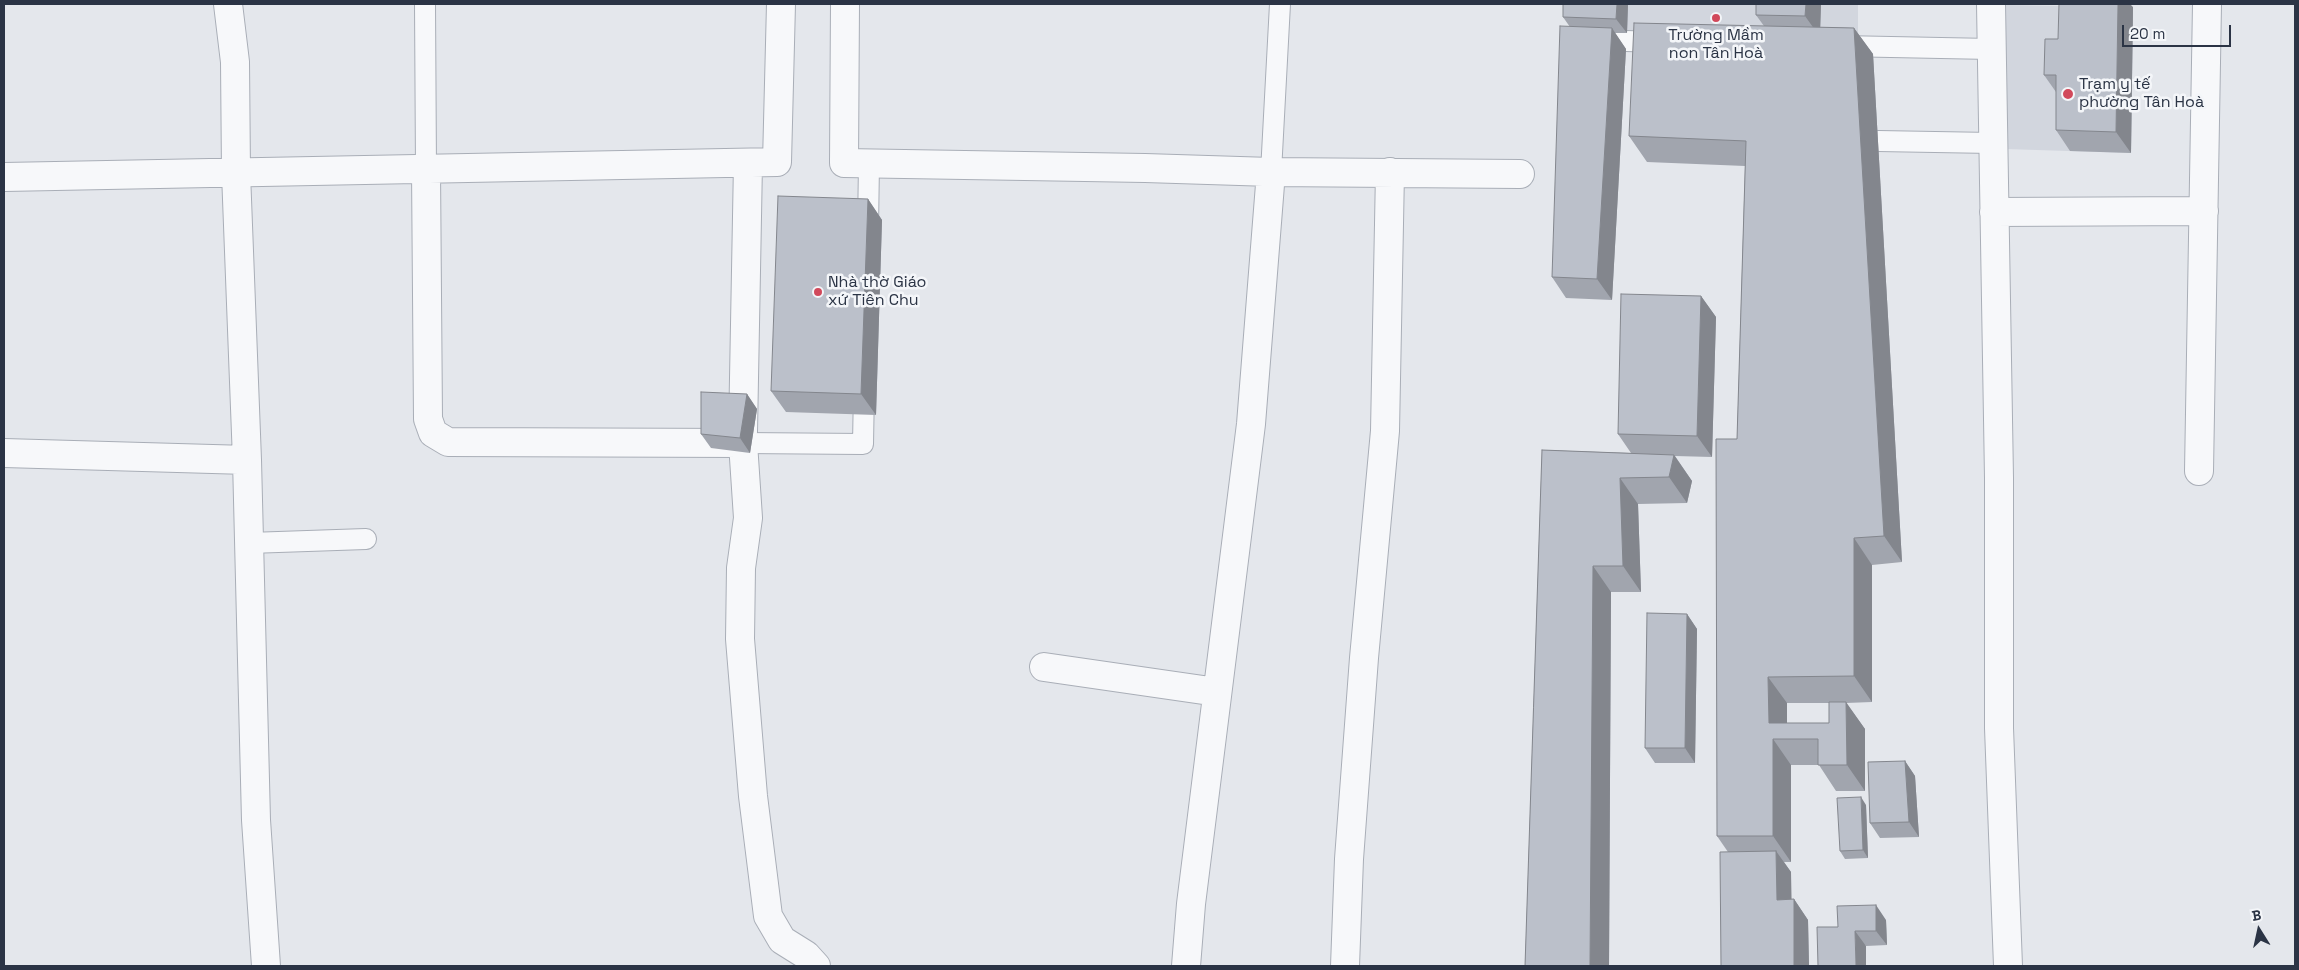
<!DOCTYPE html>
<meta charset="utf-8">
<style>
body{margin:0}
#map{position:relative;width:2299px;height:970px;overflow:hidden;background:#e4e7ec;font-family:"Space Grotesk",sans-serif}
canvas{display:block}
.frame{position:absolute;inset:0;border:5px solid #2b3445;pointer-events:none}
.north{position:absolute;left:2234px;top:905px;width:50px;height:50px;-webkit-text-stroke:4px #f4f6f9;paint-order:stroke;rotate:350deg;font-size:14px;font-weight:700;line-height:20px;text-align:center;color:#2b3445}
.north::after{content:'';display:block;margin:auto;width:18px;height:22px;background:#2b3445;clip-path:polygon(50% 0,100% 100%,50% 72%,0 100%)}
.scale{position:absolute;left:2122px;top:25px;width:109px;height:22px;box-sizing:border-box;border:2px solid #2b3445;border-top:0;padding-left:6px;font-size:15px;line-height:18px;white-space:nowrap;color:#2b3445;-webkit-text-stroke:4px #f4f6f9;paint-order:stroke}
</style>
<div id="map">
<canvas width="2299" height="970"></canvas>
<div class="frame"></div>
<div class="north">B</div>
<div class="scale">20 m</div>
</div>
<script>
const c = document.querySelector('canvas').getContext('2d');
c.lineJoin = 'round';
function fillPath(path, color) { c.fillStyle = color; c.fill(path, 'evenodd'); }
const shape = rows => new Path2D(rows.map(r => 'M' + r).join(''));
function stroke(path, color, width, dash) { c.strokeStyle = color; c.lineWidth = width; c.lineCap = dash ? 'butt' : 'round'; c.setLineDash(dash || []); c.stroke(path); }
function label(font, color, halo, rows, align = 'center') {
  c.font = font + ' "Space Grotesk",sans-serif'; c.lineWidth = 5; c.setLineDash([]); c.textBaseline = 'middle'; c.strokeStyle = halo; c.fillStyle = color; for (const [text, x, y, turn = 0] of rows) {
    c.save(); c.translate(x, y); c.rotate((+turn || 0) * Math.PI / 180); c.textAlign = isNaN(turn) ? turn : align; if (halo) c.strokeText(text, 0, 0); c.fillText(text, 0, 0); c.restore();
  }
}
fillPath(shape([
 [1574,4,1858,4,1858,38,1627,33],
 [2004,5,2133,7,2131,153,2005,149]
]), '#d2d6de');
const service = shape([
 [425,4,426,170],
 [1593,40,1659,42],
 [1841,46,1991,49],
 [1878,141,1992,143],
 [1271,172,1280,4],
 [868,227,869,164],
 [743,443,863,444,864,389],
 [249,543,366,539]
]);
const minor = shape([
 [228,4,235,62,236,173,247,460,256,820,266,966],
 [845,4,844,163,1145,168,1271,172,1520,174],
 [1991,4,1999,478,1999,728,2008,966],
 [426,170,428,419,433,433,448,442,743,443,748,518,741,568,740,639,753,796,768,916,782,940,806,955,816,966],
 [4,177,777,162,781,4],
 [1994,212,2204,211],
 [743,432,748,163],
 [4,453,247,460],
 [2199,471,2207,4],
 [1044,667,1217,692],
 [1186,966,1191,904,1251,424,1271,172],
 [1345,966,1349,859,1364,658,1385,431,1390,172]
]);
stroke(service, '#a9aeb7', 22);
stroke(minor, '#a9aeb7', 30);
stroke(service, '#f7f8fa', 20);
stroke(minor, '#f7f8fa', 28);
fillPath(shape([
 [1628,4,1627,33,1615,33,1626,49,1612,300,1566,298,1552,277,1570,27,1563,17],
 [1756,4,1821,4,1820,27,1854,28,1873,54,1902,562,1872,565,1872,702,1846,703,1865,729,1865,791,1836,791,1819,765,1791,765,1791,862,1784,862,1791,872,1791,899,1794,899,1808,920,1809,966,1721,966,1728,852,1717,836,1737,439,1745,166,1647,162,1629,136,1764,26,1756,15],
 [1787,703,1829,703,1829,723,1787,723],
 [2133,7,2131,153,2070,151,2056,130,2056,92,2044,75,2058,39],
 [868,199,882,220,876,415,786,412,771,391],
 [1701,296,1716,317,1712,457,1675,456,1692,481,1687,503,1638,504,1641,592,1611,592,1609,966,1525,966,1542,450,1631,453,1618,434],
 [747,394,757,409,750,453,711,448,701,434],
 [1687,614,1697,629,1695,763,1655,763,1645,748],
 [1905,761,1915,776,1919,837,1880,838,1870,823],
 [1866,805,1868,858,1845,859,1840,851],
 [1886,920,1887,945,1866,946,1838,927]
]), '#a1a5ae');
fillPath(shape([
 [1617,4,1628,4,1627,33,1616,19],
 [1806,4,1821,4,1820,37,1805,16],
 [2118,4,2130,4,2133,7,2131,153,2116,132],
 [1612,28,1626,49,1612,300,1597,279],
 [1854,28,1873,54,1902,562,1884,536],
 [868,199,882,220,876,415,861,394],
 [1701,296,1716,317,1712,457,1697,436],
 [747,394,757,409,750,453,740,438],
 [1674,455,1692,481,1687,503,1669,477],
 [1620,478,1638,504,1641,592,1623,566],
 [1854,538,1872,565,1872,702,1854,676],
 [1593,566,1611,592,1609,966,1590,966],
 [1687,614,1697,629,1695,763,1685,748],
 [1768,677,1787,703,1787,739,1769,723],
 [1846,702,1865,729,1865,791,1847,765],
 [1773,739,1791,765,1791,862,1773,836],
 [1905,761,1915,776,1919,837,1909,822],
 [1861,797,1866,805,1868,858,1863,850],
 [1776,851,1791,872,1792,921,1777,900],
 [1794,899,1808,920,1809,966,1794,966],
 [1876,905,1886,920,1887,945,1876,931],
 [1855,931,1866,946,1866,966,1856,966]
]), '#83868d');
const building = shape([
 [1563,4,1617,4,1616,19,1563,17,1563,4],
 [1756,4,1806,4,1805,16,1756,15,1756,4],
 [2059,4,2118,4,2116,132,2056,130,2056,75,2044,75,2045,39,2058,39,2059,4],
 [1634,23,1854,28,1884,536,1854,538,1854,676,1768,677,1769,723,1829,723,1829,702,1846,702,1847,765,1818,765,1818,739,1773,739,1773,836,1717,836,1716,439,1737,439,1746,141,1629,136,1634,23],
 [1560,26,1612,28,1597,279,1552,277,1560,26],
 [778,196,868,199,861,394,771,391,778,196],
 [1621,294,1701,296,1697,436,1618,434,1621,294],
 [701,392,747,394,740,438,701,434,701,392],
 [1542,450,1674,455,1669,477,1620,478,1623,566,1593,566,1590,966,1525,966,1542,450],
 [1647,613,1687,614,1685,748,1645,748,1647,613],
 [1905,761,1909,822,1870,823,1868,762,1905,761],
 [1861,797,1863,850,1840,851,1837,798,1861,797],
 [1776,851,1777,900,1794,899,1794,966,1721,966,1720,852,1776,851],
 [1876,905,1876,931,1855,931,1856,966,1818,966,1817,927,1838,927,1837,906,1876,905]
]);
fillPath(building, '#bbc0ca');
stroke(building, '#83868d', 1);
for (const [x, y, r, color] of [
 [1716,18,5,"#d1495b"],
 [2068,94,6,"#d1495b"],
 [818,292,5,"#d1495b"]
]) { const dot = new Path2D(); dot.arc(x, y, r, 0, 2 * Math.PI); c.fillStyle = color; c.fill(dot); stroke(dot, '#f4f6f9', 2); }
label('16px', '#2b3445', '#f4f6f9', [
 ["Trường Mầm",1716,36,"center"],
 ["non Tân Hoà",1716,54,"center"],
 ["Trạm y tế",2079,85],
 ["phường Tân Hoà",2079,103],
 ["Nhà thờ Giáo",828,283],
 ["xứ Tiên Chu",828,301]
], 'left');
</script>
